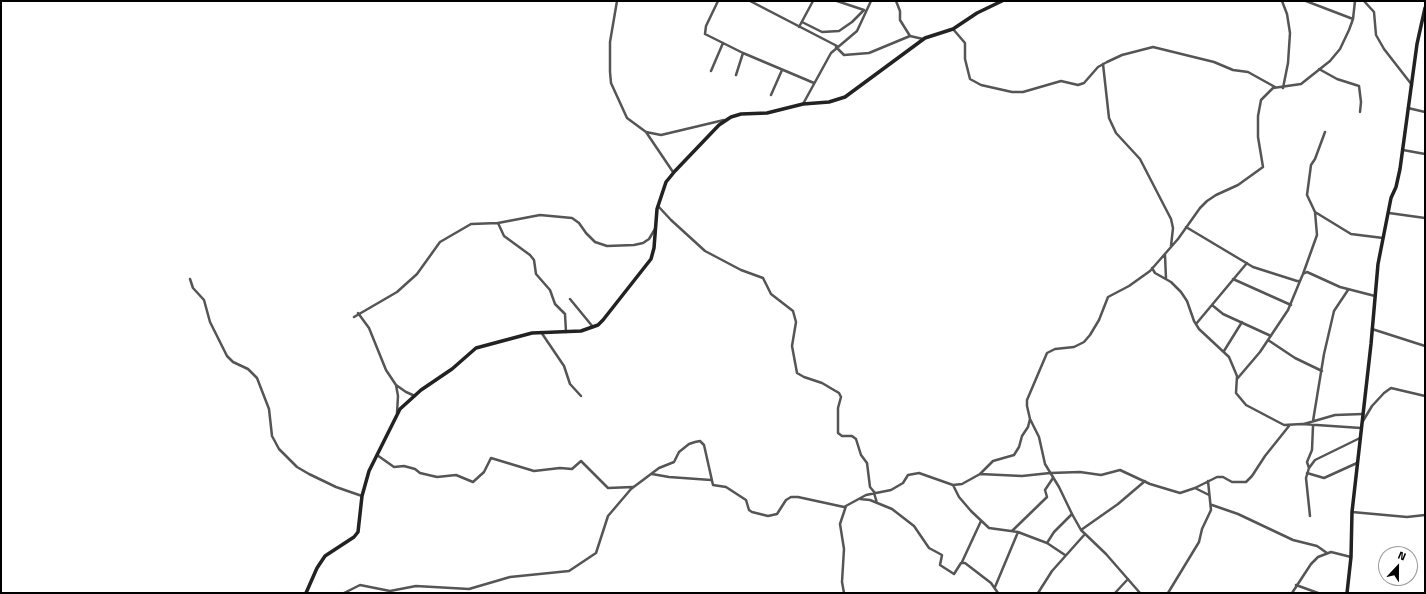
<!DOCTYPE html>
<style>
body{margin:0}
#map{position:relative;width:1426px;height:594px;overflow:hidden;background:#fff;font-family:"Titillium Web",sans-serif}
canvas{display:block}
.frame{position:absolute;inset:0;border:2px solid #000;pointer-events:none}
.north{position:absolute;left:1378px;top:546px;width:40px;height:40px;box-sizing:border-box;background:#fff;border:1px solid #999;border-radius:50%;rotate:22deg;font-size:11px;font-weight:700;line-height:16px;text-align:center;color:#000}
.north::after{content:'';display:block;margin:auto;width:14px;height:18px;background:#000;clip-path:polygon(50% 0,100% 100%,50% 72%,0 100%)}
</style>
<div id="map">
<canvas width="1426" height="594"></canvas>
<div class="frame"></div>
<div class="north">N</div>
</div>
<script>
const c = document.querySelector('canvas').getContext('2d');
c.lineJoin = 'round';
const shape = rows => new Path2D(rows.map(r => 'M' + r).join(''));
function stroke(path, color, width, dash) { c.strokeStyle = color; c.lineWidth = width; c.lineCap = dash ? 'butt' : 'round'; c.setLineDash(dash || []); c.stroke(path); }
stroke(shape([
 [617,1,610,42,610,72,611,83,627,118,646,132,661,135,724,120],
 [718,1,706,26,705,34,743,53,814,83],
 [750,1,837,46],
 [896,1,900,11,900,20,910,36,923,39],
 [1282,1,1287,14,1290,33,1288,63,1283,88],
 [1306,1,1353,19],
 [1364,1,1374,12,1376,35,1384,49,1412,85],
 [802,22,822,32,839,31,852,22,864,10,837,1],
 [799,27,813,1],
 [953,29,965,43,965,59,970,79,981,85,1012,92,1023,92,1061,81,1078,85,1084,83,1098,67,1107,62,1122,55,1153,47,1214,62,1233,70,1248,72,1275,87],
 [836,47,844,55,869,53,910,36],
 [1103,64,1109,118,1116,133,1140,159,1171,219,1173,228,1171,246],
 [1319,69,1337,79,1359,86,1361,102,1360,112],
 [711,71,723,43],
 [736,75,743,53],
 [771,95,782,70],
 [803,104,831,53,857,31,871,1],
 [1408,108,1425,112],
 [646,132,673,172],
 [1403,150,1425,154],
 [658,206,671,220,705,251,741,270,763,278,771,294,793,311,796,322,792,346,797,373,804,377,822,383,839,393,841,397,838,408,838,433,842,436,852,436,856,439,861,455,867,463,870,487,875,493],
 [1315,212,1351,234,1383,238],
 [1389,213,1425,218],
 [498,223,504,236,530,255,534,260,536,274,550,290,555,304,565,314,566,332],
 [1186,227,1253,267,1297,281,1300,281,1303,274,1307,272,1340,287,1375,296],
 [1165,255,1166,279],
 [1152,268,1155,273,1171,282,1181,292,1187,301,1194,321,1199,329,1229,357,1237,376,1236,393,1246,405,1284,425,1302,424,1361,428],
 [1303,274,1317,235,1315,212,1307,195,1311,165,1315,159,1325,132],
 [190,279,193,288,204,300,210,322,227,356,233,362,248,369,257,378,269,409,272,436,279,449,297,467,309,474,336,487,362,496],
 [1233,279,1291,305],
 [570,299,593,327],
 [1212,305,1223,314,1271,336],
 [358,313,369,328,386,370,396,385,398,396,397,413],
 [354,317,397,292,417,274,440,242,471,224,498,223,540,215,572,218,579,223,586,233,595,242,607,246,634,245,643,243,649,239,655,229],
 [1196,324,1247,263],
 [1372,329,1425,346],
 [541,332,564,366,570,384,581,396],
 [1268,340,1295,358,1322,371],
 [1224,351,1242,322],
 [1237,379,1260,352,1288,310,1300,281],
 [396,385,406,392,415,396],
 [1313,421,1324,354,1334,311,1348,290],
 [1363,421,1372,406,1384,393,1391,388,1425,396],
 [1304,424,1335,415,1363,414],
 [377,455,394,467,404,466,415,469,420,473,437,477,456,475,473,482,484,472,491,458,534,471,560,468,572,469,581,461,608,488,633,487],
 [1309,468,1307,462,1312,450,1313,426],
 [1307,473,1324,478,1357,463],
 [652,474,669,477,711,480],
 [980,474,993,461,1014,455,1019,447,1022,436,1028,427,1030,419],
 [953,485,959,497,971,511,989,528,1018,532,1031,537,1047,543,1065,555],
 [1195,488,1209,495],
 [874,493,877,503],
 [860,499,870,500,892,509,914,526,929,548,942,555,940,565,954,574,961,563,965,563,991,583,998,593],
 [1212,505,1238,514,1293,540,1317,546,1327,553],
 [1352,512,1407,517,1425,515],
 [1310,516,1306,478,1309,468,1315,460,1360,438],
 [1081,530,1118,504,1145,481],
 [1012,531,1047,497,1045,490,1053,478],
 [1047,543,1054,532,1072,514],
 [962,562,981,521],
 [1296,585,1318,593],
 [995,587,1018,532],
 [344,593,360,585,390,591,416,586,469,589,510,577,569,571,596,553,608,516,631,489,659,468,674,462,679,452,689,444,695,442,700,441,704,445,713,485,726,487,746,500,749,510,752,512,768,516,777,514,786,500,791,497,798,497,844,507,866,495,891,490,903,483,908,475,919,473,953,485,962,484,980,474,1022,476,1050,473,1080,472,1101,475,1120,470,1150,484,1180,493,1195,488,1217,477,1223,477,1232,482,1246,482,1252,476,1265,456,1289,426],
 [844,593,842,582,844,549,840,524,846,506],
 [1038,593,1052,571,1085,534],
 [1115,593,1128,579],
 [1140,593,1106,554,1081,530,1072,514,1059,487,1045,464,1039,437,1030,419,1027,406,1027,400,1047,353,1055,349,1074,347,1084,342,1090,335,1099,320,1108,297,1129,286,1150,271,1178,239,1200,208,1207,201,1216,195,1238,185,1263,167,1258,137,1258,116,1261,100,1273,88,1301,84,1330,61,1340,49,1349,30,1353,19,1355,1],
 [1168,593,1199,542,1202,529,1211,510,1208,481],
 [1292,593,1311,564,1318,557,1331,552,1351,557]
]), '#555', 2.5);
stroke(shape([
 [306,593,317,568,325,556,354,537,358,532,362,496,369,471,400,409,421,390,452,369,476,348,532,333,581,331,598,325,603,320,651,259,654,248,657,209,666,182,675,171,719,125,731,117,741,114,767,113,803,104,829,102,845,97,925,38,953,29,977,13,1002,1],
 [1347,593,1351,557,1352,512,1371,344,1378,264,1391,198,1396,187,1400,169,1417,44,1425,8]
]), '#222', 3.5);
</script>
